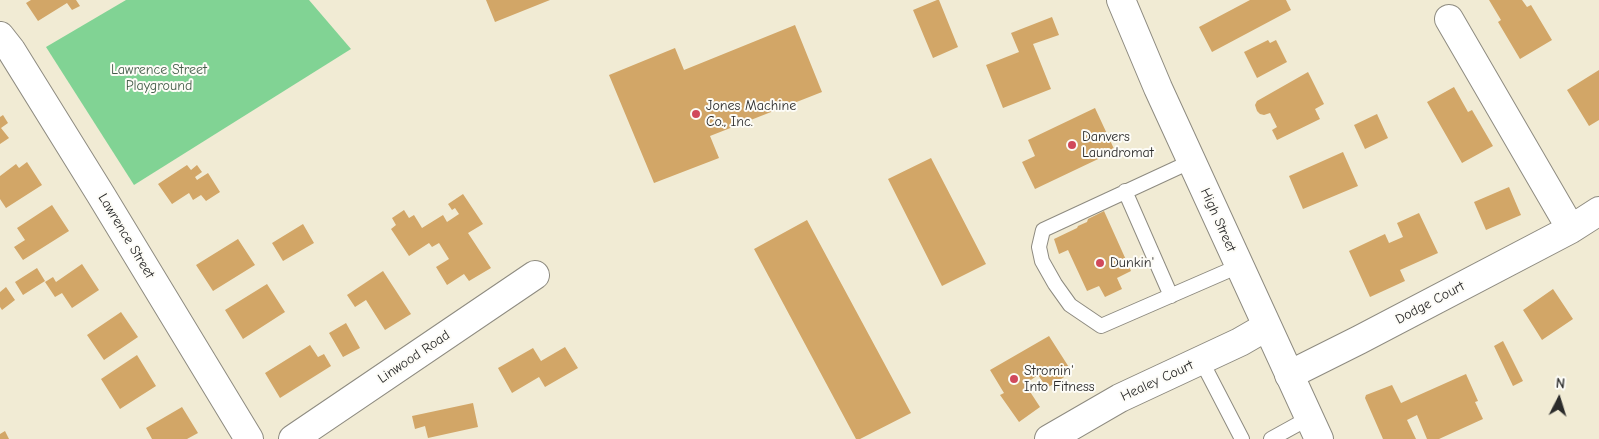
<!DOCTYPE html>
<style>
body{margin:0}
#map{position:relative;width:1599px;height:439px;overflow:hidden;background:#f1ebd4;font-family:"Comic Neue",sans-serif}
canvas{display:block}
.north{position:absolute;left:1534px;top:374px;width:50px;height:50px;-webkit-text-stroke:4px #fdfcf7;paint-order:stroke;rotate:5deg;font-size:14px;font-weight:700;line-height:20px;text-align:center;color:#2b2b2b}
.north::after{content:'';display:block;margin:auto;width:18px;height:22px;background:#2b2b2b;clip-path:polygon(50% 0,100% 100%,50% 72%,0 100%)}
</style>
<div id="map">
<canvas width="1599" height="439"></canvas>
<div class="north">N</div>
</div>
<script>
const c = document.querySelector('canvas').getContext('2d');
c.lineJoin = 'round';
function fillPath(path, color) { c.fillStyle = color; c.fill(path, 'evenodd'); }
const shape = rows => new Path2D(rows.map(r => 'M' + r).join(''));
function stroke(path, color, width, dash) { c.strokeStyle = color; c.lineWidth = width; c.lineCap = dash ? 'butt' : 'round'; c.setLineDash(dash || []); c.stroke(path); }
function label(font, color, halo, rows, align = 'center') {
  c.font = font + ' "Comic Neue",sans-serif'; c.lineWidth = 4; c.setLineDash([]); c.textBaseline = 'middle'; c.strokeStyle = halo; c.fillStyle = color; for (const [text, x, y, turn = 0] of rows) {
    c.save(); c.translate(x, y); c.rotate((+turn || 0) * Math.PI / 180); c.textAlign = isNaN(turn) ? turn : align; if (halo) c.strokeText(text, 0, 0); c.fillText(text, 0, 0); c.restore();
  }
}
fillPath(shape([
 [126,0,309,0,351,49,134,185,46,47]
]), '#81d394');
fillPath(shape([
 [31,0,76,0,80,6,72,10,67,3,38,21,26,3],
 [486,0,550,0,495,22],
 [937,0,939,0,958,47,933,58,913,10],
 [1250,0,1286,0,1291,10,1212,52,1199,27],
 [1489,0,1522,0,1527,7,1531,5,1552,40,1520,59,1498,22,1501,20],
 [1052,17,1059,35,1033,44,1051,89,1003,108,986,65,1019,52,1011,33],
 [795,25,822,92,710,136,719,158,654,183,609,75,675,48,684,70],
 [1268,40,1270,43,1276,40,1287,62,1257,78,1244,52],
 [1599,70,1599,120,1589,126,1567,90],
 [1308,72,1324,104,1315,109,1320,119,1277,140,1272,130,1277,127,1270,113,1264,115,1260,114,1257,111,1255,105,1257,101],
 [1454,87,1468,112,1472,110,1493,146,1462,163,1427,102],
 [1095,108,1115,151,1035,189,1022,162,1035,156,1028,140],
 [1377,114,1388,138,1365,149,1354,125],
 [3,115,8,123,1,128,9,138,0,144,0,117],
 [1343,152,1358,186,1303,209,1289,176],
 [931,158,986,264,942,286,888,179],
 [27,162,42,185,6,208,0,199,0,176,16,164,19,168],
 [187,165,191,170,197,165,202,172,195,177,197,180,208,173,220,192,206,201,201,195,193,200,189,193,172,204,158,184],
 [1509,187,1521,215,1486,230,1474,202],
 [463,194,483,224,468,233,491,268,469,281,464,274,447,285,436,267,449,259,439,243,432,247,429,243,409,256,391,229,396,225,392,218,404,210,409,218,414,215,422,228,443,215,447,222,459,214,455,208,452,210,448,204],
 [52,205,69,231,23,260,14,247,25,240,17,228],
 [1104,211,1131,271,1117,278,1122,289,1105,297,1099,286,1087,291,1068,250,1059,254,1054,239,1077,228,1078,226,1087,222,1088,219],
 [1419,213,1438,253,1400,270,1405,281,1370,297,1349,251,1385,234,1389,243,1403,237,1397,223],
 [807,220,911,413,860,439,856,439,754,249],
 [303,224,314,243,283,261,272,243],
 [238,239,255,265,213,291,196,265],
 [82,264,99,290,72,308,62,293,55,297,45,282,53,277,56,282],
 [37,268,45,281,23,295,15,282],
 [383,271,411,314,385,330,366,300,355,307,347,295],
 [267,284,285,312,243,339,225,310],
 [6,287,15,300,2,310,0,307,0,292],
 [1553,289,1573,319,1542,340,1523,310],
 [121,312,138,337,104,360,87,335],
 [346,323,360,348,343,357,329,333],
 [1049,336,1072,372,1047,388,1038,375,1025,384,1040,407,1019,422,1000,395,1004,393,990,370],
 [1503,341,1523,381,1513,386,1494,346],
 [310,345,318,357,324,354,331,366,280,398,265,373],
 [565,347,578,368,545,387,539,377,512,393,498,368,533,348,541,361],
 [137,355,156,386,120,409,101,379],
 [1466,374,1478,401,1475,402,1483,419,1439,439,1427,439,1417,415,1407,420,1416,439,1383,439,1365,398,1366,395,1392,385,1401,403],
 [473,403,478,427,428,438,425,426,415,429,412,416],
 [182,407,198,433,187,439,152,439,146,428],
 [5,431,9,439,0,439,0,434]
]), '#d2a667');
const lane = shape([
 [1192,161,1043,230,1039,247,1042,261,1055,284,1070,305,1101,326,1239,266],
 [1125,191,1171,296],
 [1201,360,1242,439],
 [1271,439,1309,418]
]);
const street = shape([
 [1449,19,1571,229],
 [0,36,11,50,101,195,249,439],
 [1289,375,1359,340,1571,229,1599,211],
 [293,439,535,275],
 [1049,439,1120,398,1240,342,1266,327]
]);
const secondary = shape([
 [1121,0,1158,88,1319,439]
]);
stroke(lane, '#8e8b80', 16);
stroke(street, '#8e8b80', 30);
stroke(secondary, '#8e8b80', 30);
stroke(lane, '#fff', 14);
stroke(street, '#fff', 28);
stroke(secondary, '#fff', 28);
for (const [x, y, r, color] of [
 [696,114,5,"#d1495b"],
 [1072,145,5,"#d1495b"],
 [1100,263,5,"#d1495b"],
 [1014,379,5,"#d1495b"]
]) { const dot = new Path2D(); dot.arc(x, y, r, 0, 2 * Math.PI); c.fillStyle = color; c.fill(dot); stroke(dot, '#fdfcf7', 2); }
label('14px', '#455d4a', '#fdfcf7', [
 ["Lawrence Street",159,70],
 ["Playground",159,86]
]);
label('14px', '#2b2b2b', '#fdfcf7', [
 ["Jones Machine",706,106],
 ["Co., Inc.",706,122],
 ["Danvers",1082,137],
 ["Laundromat",1082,153],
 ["Dunkin'",1110,263],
 ["Stromin'",1024,371],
 ["Into Fitness",1024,387]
], 'left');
label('14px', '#2b2b2b', '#fdfcf7', [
 ["High Street",1218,220,66],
 ["Lawrence Street",126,236,59],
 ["Dodge Court",1430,303,-28],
 ["Linwood Road",414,357,-34],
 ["Healey Court",1157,381,-25]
]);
</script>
